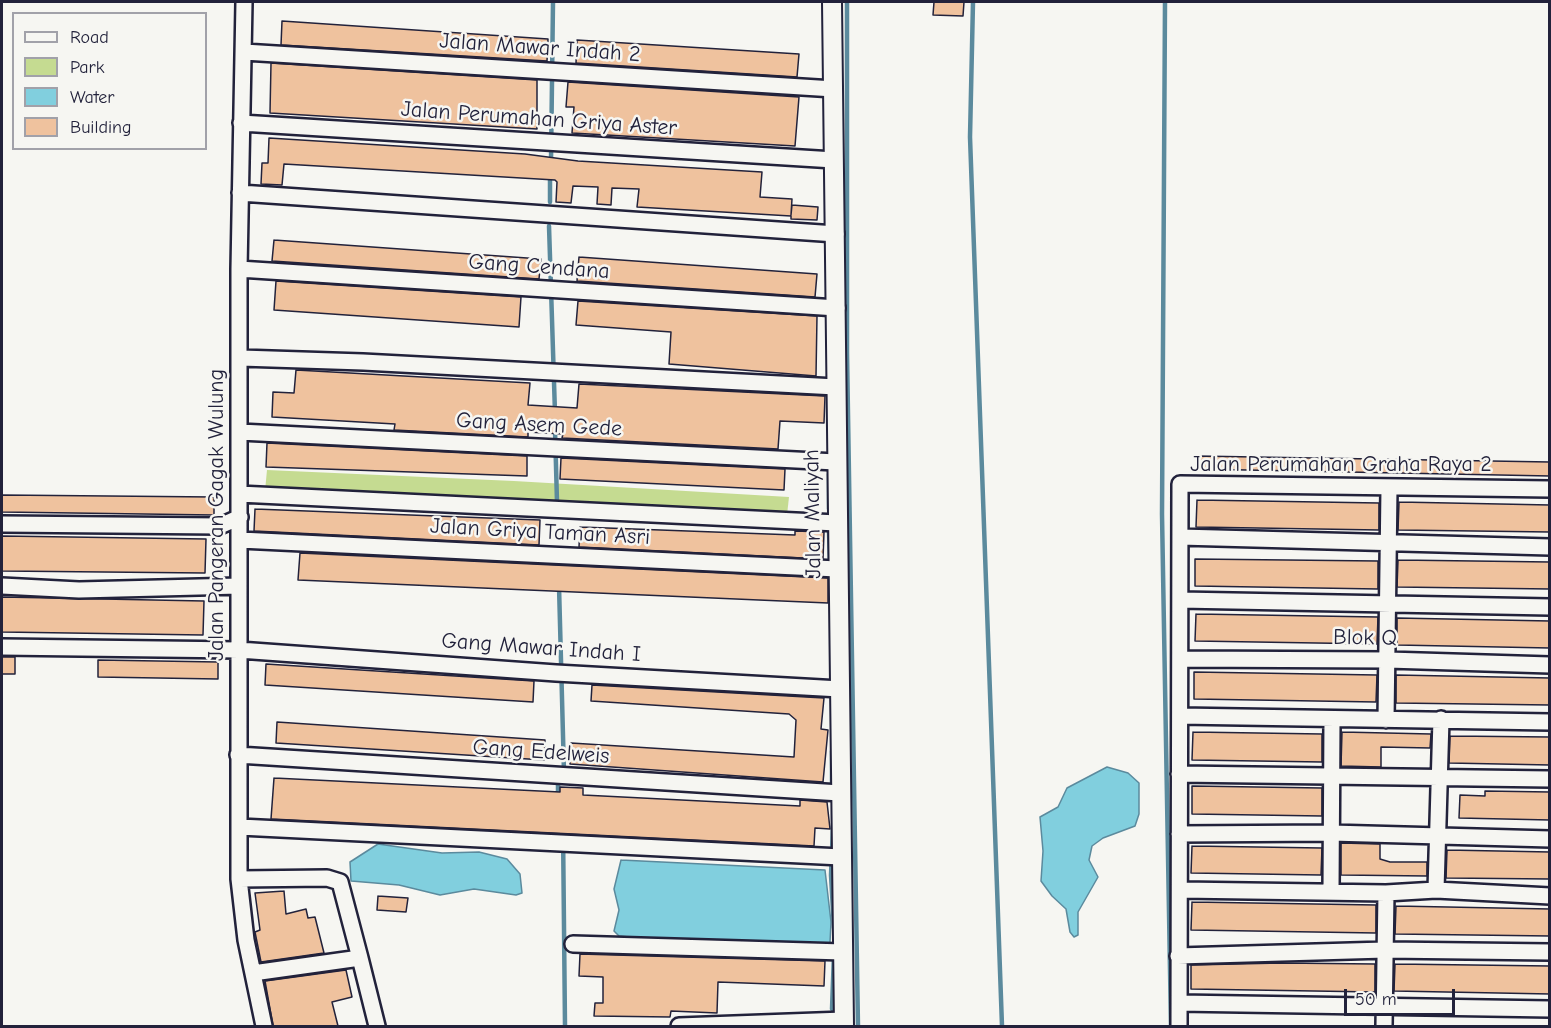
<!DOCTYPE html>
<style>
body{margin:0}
#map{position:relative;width:1551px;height:1028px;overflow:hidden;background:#f6f6f2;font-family:"Comic Neue",sans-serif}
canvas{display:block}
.frame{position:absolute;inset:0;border:3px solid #22223b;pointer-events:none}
.legend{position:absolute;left:12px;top:12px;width:195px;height:138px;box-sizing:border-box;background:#f6f6f2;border:2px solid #a1a1a9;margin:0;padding:8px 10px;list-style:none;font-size:18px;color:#22223b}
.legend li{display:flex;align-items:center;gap:12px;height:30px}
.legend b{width:30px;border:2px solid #a1a1a9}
.scale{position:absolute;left:1344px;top:989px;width:111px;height:27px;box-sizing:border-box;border:3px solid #22223b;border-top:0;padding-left:8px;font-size:18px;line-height:21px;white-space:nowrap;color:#22223b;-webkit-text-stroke:4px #f6f6f2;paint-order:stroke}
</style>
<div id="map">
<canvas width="1551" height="1028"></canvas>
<div class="frame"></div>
<ul class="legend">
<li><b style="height:8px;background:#f6f6f2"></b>Road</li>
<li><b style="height:16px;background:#c5db91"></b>Park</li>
<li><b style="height:16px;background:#81cfde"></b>Water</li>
<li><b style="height:16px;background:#efc29e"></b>Building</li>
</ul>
<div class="scale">50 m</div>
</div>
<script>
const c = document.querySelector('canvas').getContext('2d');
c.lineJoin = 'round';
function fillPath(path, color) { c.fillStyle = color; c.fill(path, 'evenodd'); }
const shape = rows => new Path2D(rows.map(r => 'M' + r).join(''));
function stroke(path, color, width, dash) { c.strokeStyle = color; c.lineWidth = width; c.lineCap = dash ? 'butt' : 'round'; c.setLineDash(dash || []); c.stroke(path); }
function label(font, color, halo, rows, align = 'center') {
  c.font = font + ' "Comic Neue",sans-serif'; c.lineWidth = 5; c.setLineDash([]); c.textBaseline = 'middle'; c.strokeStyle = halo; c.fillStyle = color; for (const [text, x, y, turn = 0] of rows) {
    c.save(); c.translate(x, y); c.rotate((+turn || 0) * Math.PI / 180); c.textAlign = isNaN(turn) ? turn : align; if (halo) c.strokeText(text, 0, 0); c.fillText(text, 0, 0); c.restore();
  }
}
fillPath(shape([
 [267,470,514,481,789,497,787,515,265,491]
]), '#c5db91');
const water = shape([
 [1107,767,1128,773,1139,783,1139,814,1135,826,1103,838,1092,846,1089,860,1098,877,1078,912,1078,935,1074,937,1070,932,1066,909,1052,896,1041,881,1043,851,1040,817,1058,807,1067,788,1107,767],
 [378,844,442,853,479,852,507,859,520,874,522,893,516,895,474,889,440,895,399,885,351,881,350,862,378,844],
 [621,860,825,870,831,922,830,942,828,946,667,941,619,936,614,931,619,910,614,889,621,860]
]);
fillPath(water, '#81cfde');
stroke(water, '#5b8a9d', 1.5);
stroke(shape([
 [847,2,847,353,858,1026],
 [973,2,970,137,1002,1026],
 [1165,2,1162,514,1171,1026],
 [551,161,553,2],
 [550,202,550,175],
 [549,226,555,413],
 [555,430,557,502],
 [829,509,829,474],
 [829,532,830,562],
 [559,586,564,773],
 [832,790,832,751],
 [558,796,558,784,564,781],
 [833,826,831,875,834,928],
 [563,828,565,1026],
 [832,1009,834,954]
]), '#5b8a9d', 4.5);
const building = shape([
 [934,2,964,2,963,16,933,15,934,2],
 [282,21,548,39,547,61,281,45,282,21],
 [577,40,799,54,797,77,576,63,577,40],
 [271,63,537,80,537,129,270,113,271,63],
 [568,82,799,97,795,146,572,133,574,107,566,107,568,82],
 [269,138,525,154,578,161,762,172,760,197,792,199,791,215,792,205,818,207,817,220,791,219,791,216,637,207,639,189,612,188,611,205,597,204,598,187,573,186,571,203,556,202,557,182,555,180,284,164,282,185,261,184,262,163,268,163,269,138],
 [274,240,541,259,539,279,272,261,274,240],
 [579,257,817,274,815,297,577,281,579,257],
 [276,281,521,297,519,327,274,310,276,281],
 [578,301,817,316,816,376,669,364,671,332,576,325,578,301],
 [296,370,530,383,528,405,577,408,579,384,825,396,824,423,780,421,778,449,562,438,563,434,528,432,528,437,394,430,395,424,272,417,273,392,294,393,296,370],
 [267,443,527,456,527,476,266,467,267,443],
 [1196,456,1550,462,1550,476,1196,469,1196,456],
 [561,458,785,469,784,490,560,479,561,458],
 [2,495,214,497,214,515,2,512,2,495],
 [1197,500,1379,503,1379,530,1196,527,1197,500],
 [1399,502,1550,505,1550,532,1398,530,1399,502],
 [255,509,540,520,539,545,254,531,255,509],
 [580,527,795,535,795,531,824,532,823,559,579,547,580,527],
 [2,536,206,539,205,573,2,571,2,536],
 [300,553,828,578,828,603,298,580,300,553],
 [1195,559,1378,561,1378,589,1195,586,1195,559],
 [1398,560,1550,562,1550,589,1397,587,1398,560],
 [2,597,204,601,203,635,2,632,2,597],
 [1196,614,1378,617,1377,644,1195,641,1196,614],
 [1397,618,1550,621,1550,648,1397,645,1397,618],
 [2,657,15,657,15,674,2,674,2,657],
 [98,660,218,662,218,679,98,677,98,660],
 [266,664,534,681,533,702,265,685,266,664],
 [1194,672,1377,675,1376,702,1194,699,1194,672],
 [1396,675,1550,678,1550,705,1396,703,1396,675],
 [592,685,824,698,821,729,828,730,823,782,570,764,571,743,794,757,796,720,789,714,591,701,592,685],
 [277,722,545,740,544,760,276,743,277,722],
 [1193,732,1322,734,1322,762,1192,760,1193,732],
 [1342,732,1431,734,1430,748,1381,747,1381,767,1341,766,1342,732],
 [1450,736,1550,737,1550,765,1449,763,1450,736],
 [274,778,560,792,560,787,583,788,583,795,800,806,800,800,827,802,830,829,815,828,814,846,271,819,274,778],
 [1192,786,1322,788,1322,816,1192,814,1192,786],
 [1485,791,1550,792,1550,820,1459,818,1460,795,1485,796,1485,791],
 [1341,843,1380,844,1380,859,1390,862,1427,862,1427,876,1341,875,1341,843],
 [1192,846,1322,848,1321,875,1191,873,1192,846],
 [1447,850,1550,852,1550,879,1446,878,1447,850],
 [284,891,286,914,306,909,308,918,315,917,324,953,261,962,255,932,260,930,255,893,284,891],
 [378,896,408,898,406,912,377,910,378,896],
 [1192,902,1376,905,1376,933,1191,930,1192,902],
 [1396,906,1550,909,1550,936,1395,934,1396,906],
 [580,954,825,961,824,986,718,982,717,1013,671,1011,670,1017,594,1016,595,1003,603,1003,603,977,579,976,580,954],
 [1281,963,1375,964,1375,992,1191,989,1191,965,1281,963],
 [1395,964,1550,966,1550,994,1394,991,1395,964],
 [346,970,352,997,332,1002,338,1026,273,1026,265,981,346,970]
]);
fillPath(building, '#efc29e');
stroke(building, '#22223b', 1.5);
const minor = shape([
 [244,2,239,269,239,879,246,940,264,1026],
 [244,52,834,89],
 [241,123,834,160],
 [240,193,836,234],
 [239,269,837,308],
 [241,358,363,362,836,387],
 [240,432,836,462],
 [239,494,837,523],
 [2,524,220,526,240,517],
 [1180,537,1550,547],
 [240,540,837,569],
 [2,586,79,590,239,586],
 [1180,600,1550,607],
 [2,647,239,650,556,673,840,689],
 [1180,659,1388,660,1550,665],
 [1180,716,1550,722],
 [1386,720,1389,488],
 [238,755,840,793],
 [1179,774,1550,779],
 [240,827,841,857],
 [1179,834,1331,833,1550,839],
 [239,879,327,878,340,882,360,958],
 [1181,890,1386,893,1436,890,1550,896],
 [1436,890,1441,719],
 [1331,891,1332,720],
 [573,944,843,952],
 [1178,956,1385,950,1550,952],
 [253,973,360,958,377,1026],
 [1179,1003,1550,1009],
 [679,1026,844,1020],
 [1179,1026,1180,484,1550,489],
 [1384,1026,1386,893]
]);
const tertiary = shape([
 [832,2,844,1026]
]);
stroke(minor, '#22223b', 20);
stroke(tertiary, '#22223b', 22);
stroke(minor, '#f6f6f2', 15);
stroke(tertiary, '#f6f6f2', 18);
label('22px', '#22223b', '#f6f6f2', [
 ["Jalan Mawar Indah 2",540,48,4],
 ["Jalan Perumahan Griya Aster",539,119,4],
 ["Gang Cendana",539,267,4],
 ["Gang Asem Gede",539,425,3],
 ["Jalan Perumahan Graha Raya 2",1341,465],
 ["Jalan Maliyah",813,514,-91],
 ["Jalan Pangeran Gagak Wulung",217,515,-90],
 ["Jalan Griya Taman Asri",540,532,3],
 ["Blok Q",1365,638,1],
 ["Gang Mawar Indah I",541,648,4],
 ["Gang Edelweis",541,752,4]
]);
</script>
